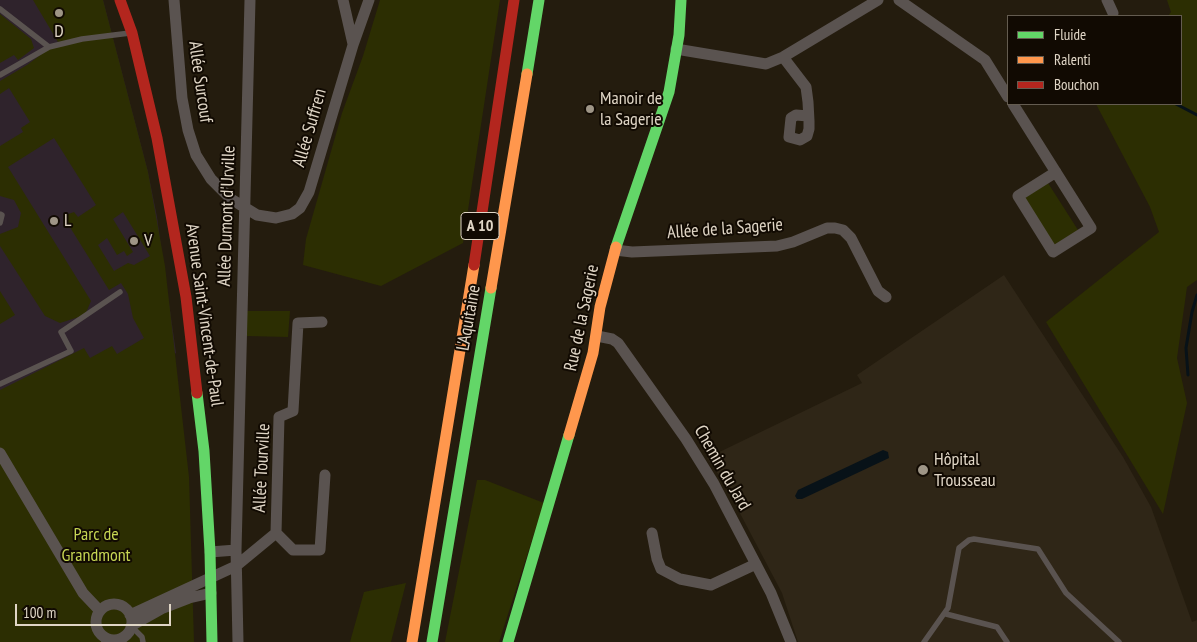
<!DOCTYPE html>
<meta charset="utf-8">
<style>
body{margin:0}
#map{position:relative;width:1197px;height:642px;overflow:hidden;background:#241c0e;font-family:"PT Sans Narrow",sans-serif}
canvas{display:block}
.legend{position:absolute;left:1007px;top:15px;width:175px;height:90px;box-sizing:border-box;background:#110a02;border:1px solid #645c50;margin:0;padding:6px 9px;list-style:none;font-size:15px;color:#e0d6c6}
.legend li{display:flex;align-items:center;gap:10px;height:25px}
.legend b{width:25px;border:1px solid #645c50}
.scale{position:absolute;left:15px;top:604px;width:156px;height:22px;box-sizing:border-box;border:2px solid #e0d6c6;border-top:0;padding-left:6px;font-size:15px;line-height:18px;white-space:nowrap;color:#e0d6c6;-webkit-text-stroke:4px #110a02;paint-order:stroke}
</style>
<div id="map">
<canvas width="1197" height="642"></canvas>
<ul class="legend">
<li><b style="height:6px;background:#63d668"></b>Fluide</li>
<li><b style="height:6px;background:#ff974d"></b>Ralenti</li>
<li><b style="height:6px;background:#b3261e"></b>Bouchon</li>
</ul>
<div class="scale">100 m</div>
</div>
<script>
const c = document.querySelector('canvas').getContext('2d');
c.lineJoin = 'round';
function fillPath(path, color) { c.fillStyle = color; c.fill(path, 'evenodd'); }
const shape = rows => new Path2D(rows.map(r => 'M' + r).join(''));
function stroke(path, color, width, dash) { c.strokeStyle = color; c.lineWidth = width; c.lineCap = dash ? 'butt' : 'round'; c.setLineDash(dash || []); c.stroke(path); }
function label(font, color, halo, rows, align = 'center') {
  c.font = font + ' "PT Sans Narrow",sans-serif'; c.lineWidth = 4; c.setLineDash([]); c.textBaseline = 'middle'; c.strokeStyle = halo; c.fillStyle = color; for (const [text, x, y, turn = 0] of rows) {
    c.save(); c.translate(x, y); c.rotate((+turn || 0) * Math.PI / 180); c.textAlign = isNaN(turn) ? turn : align; if (halo) c.strokeText(text, 0, 0); c.fillText(text, 0, 0); c.restore();
  }
}
fillPath(shape([
 [0,0,103,0,148,172,157,217,176,353,0,457]
]), '#2f232c');
fillPath(shape([
 [1004,275,1123,457,1151,507,1192,622,1197,620,1197,642,798,642,782,593,723,481,707,458,862,383,857,375]
]), '#2f2617');
fillPath(shape([
 [33,0,103,0,148,172,165,266,189,477,194,642,0,642,0,390,84,348,90,358,112,346,117,354,144,338,133,318,128,294,121,283,109,290,63,216,74,212,78,217,96,205,54,138,8,167,91,301,85,315,60,323,45,316,0,246,0,234,18,227,21,213,14,200,0,196,0,146,23,132,21,128,30,122,9,88,0,94,0,81,27,65,58,42],
 [123,212,150,256,134,265,128,263,114,271,98,245,107,238,117,255,124,251,127,256,133,252,113,219],
 [380,0,500,0,463,243,381,286,303,265,306,239,342,113,363,56],
 [1167,0,1197,0,1197,280,1187,287,1177,358,1187,403,1163,514,1046,322,1159,232,1150,207,1096,104,1181,104,1181,16,1168,16,1171,12],
 [0,14,31,39,34,48,18,60,14,55,0,63],
 [1048,183,1078,230,1054,245,1024,198],
 [0,291,15,315,0,324],
 [247,311,290,311,288,337,247,336],
 [477,480,485,480,544,503,499,642,445,642],
 [406,583,391,642,350,642,364,592]
]), '#2c2e02');
fillPath(shape([
 [883,450,888,452,889,458,802,499,797,499,795,496,798,490]
]), '#081218');
stroke(shape([
 [1176,104,1197,115],
 [1188,375,1186,348,1192,312,1197,295]
]), '#081218', 3);
stroke(shape([
 [0,9,49,47],
 [0,75,49,47,82,39,130,33],
 [0,214,2,215,0,223],
 [0,384,71,351,61,332,120,292],
 [946,614,997,627,1007,642],
 [131,626,142,637,143,642],
 [104,642,107,638],
 [924,642,948,608,959,548,969,540,974,539,1038,549,1066,593,1119,642]
]), '#5a5350', 5.5);
stroke(shape([
 [174,0,182,98,188,130,196,155,211,179,231,199,257,215,276,218,292,214,300,208,309,192,353,45,369,0],
 [343,0,353,44],
 [899,0,985,60,1008,97],
 [1107,0,1113,13],
 [676,49,766,64,783,57,878,0],
 [783,57,806,87,808,102,809,121,809,129,807,136,800,140,789,137,791,118,796,115,808,116],
 [1013,104,1091,228,1053,252,1018,196,1056,172],
 [615,250,632,252,777,246,793,242,827,228,835,228,843,230,851,238,878,291,886,297],
 [597,336,612,339,618,343,686,439,714,484,771,593,791,642],
 [0,453,83,593,100,611],
 [276,533,293,550,320,550,325,475],
 [652,533,657,559,661,569,680,579,711,585,756,564],
 [210,552,236,550],
 '96 622a18 18 0 1 1 36 0a18 18 0 1 1-36 0Z',
 [130,615,236,566,276,533,279,417,293,411,298,323,322,322],
 [131,626,163,608,189,598,211,593],
 [238,642,236,550,250,0]
]), '#5a5350', 11);
stroke(shape([
 [527,74,539,0],
 [616,247,669,92,679,35,681,0],
 [197,393,204,451,210,552,212,642],
 [432,642,491,288],
 [508,642,569,435]
]), '#63d668', 11);
stroke(shape([
 [491,288,527,74],
 [569,435,593,353,600,307,616,247],
 [412,642,474,265]
]), '#ff974d', 11);
stroke(shape([
 [120,0,132,33,157,138,186,297,197,393],
 [474,265,514,0]
]), '#b3261e', 11);
for (const [x, y, r, color] of [
 [59,13,5,"#9e9586"],
 [590,109,5,"#9e9586"],
 [54,221,5,"#9e9586"],
 [134,241,5,"#9e9586"],
 [923,470,6,"#9e9586"]
]) { const dot = new Path2D(); dot.arc(x, y, r, 0, 2 * Math.PI); c.fillStyle = color; c.fill(dot); stroke(dot, '#110a02', 2); }
for (const [x, y, w] of [
 [480,226,38]
]) { const box = new Path2D(); box.roundRect(x - w / 2, y - 13.5, w, 27, 4); c.fillStyle = '#110a02'; c.fill(box); stroke(box, '#e0d6c6', 1); }
label('bold 16px', '#e0d6c6', null, [
 ["A 10",480,226]
]);
label('18px', '#e0d6c6', '#110a02', [
 ["D",59,32,"center"],
 ["Manoir de",600,99],
 ["la Sagerie",600,120],
 ["L",64,221],
 ["V",144,241],
 ["Hôpital",934,460],
 ["Trousseau",934,481]
], 'left');
label('18px', '#e0d6c6', '#110a02', [
 ["Allée Surcouf",200,82,82],
 ["Allée Suffren",310,128,-74],
 ["Allée Dumont d'Urville",227,216,-88],
 ["Allée de la Sagerie",725,229,-4],
 ["Avenue Saint-Vincent-de-Paul",204,315,82],
 ["L'Aquitaine",469,318,-80],
 ["Rue de la Sagerie",582,318,-78],
 ["Allée Tourville",262,468,-87],
 ["Chemin du Jard",722,468,60]
]);
label('18px', '#c6d553', '#110a02', [
 ["Parc de",96,535],
 ["Grandmont",96,556]
]);
</script>
